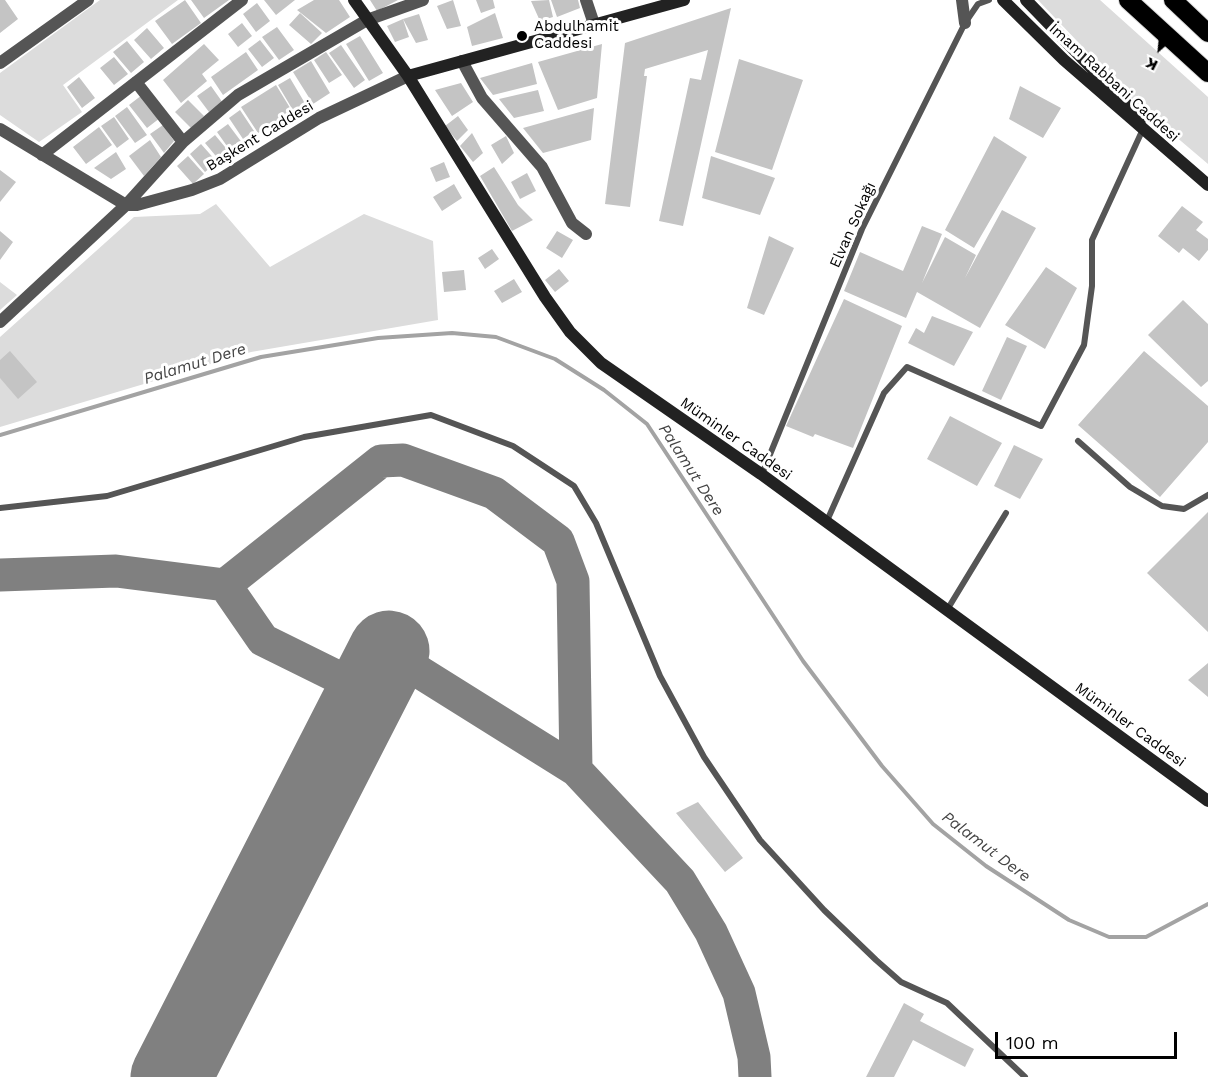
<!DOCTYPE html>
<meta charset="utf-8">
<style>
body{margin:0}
#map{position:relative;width:1208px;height:1077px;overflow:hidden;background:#fff;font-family:"Work Sans",sans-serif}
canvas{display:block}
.north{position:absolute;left:1130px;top:18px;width:60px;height:60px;-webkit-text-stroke:4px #fff;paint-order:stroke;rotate:207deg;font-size:16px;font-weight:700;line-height:24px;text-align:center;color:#000}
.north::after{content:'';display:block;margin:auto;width:21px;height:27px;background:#000;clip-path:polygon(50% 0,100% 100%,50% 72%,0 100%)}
.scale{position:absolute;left:995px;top:1032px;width:182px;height:27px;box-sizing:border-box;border:3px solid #000;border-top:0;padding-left:8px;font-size:18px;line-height:21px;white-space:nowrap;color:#000;-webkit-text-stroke:4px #fff;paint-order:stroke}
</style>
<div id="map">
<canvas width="1208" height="1077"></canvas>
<div class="north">K</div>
<div class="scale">100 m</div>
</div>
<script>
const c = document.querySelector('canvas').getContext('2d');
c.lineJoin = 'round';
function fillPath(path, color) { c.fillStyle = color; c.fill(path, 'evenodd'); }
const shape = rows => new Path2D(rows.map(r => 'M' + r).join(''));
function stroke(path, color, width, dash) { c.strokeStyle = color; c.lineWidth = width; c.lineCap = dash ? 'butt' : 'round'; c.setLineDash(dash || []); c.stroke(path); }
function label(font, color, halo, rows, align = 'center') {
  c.font = font + ' "Work Sans",sans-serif'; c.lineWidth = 6; c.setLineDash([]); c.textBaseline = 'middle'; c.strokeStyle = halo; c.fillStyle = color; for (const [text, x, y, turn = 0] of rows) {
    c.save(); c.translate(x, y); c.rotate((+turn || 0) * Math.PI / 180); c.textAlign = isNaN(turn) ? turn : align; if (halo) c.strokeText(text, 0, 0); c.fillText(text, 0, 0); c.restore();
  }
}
fillPath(shape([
 [100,0,178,0,63,85,82,112,39,142,0,115,0,73],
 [1038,0,1100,0,1208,97,1208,164,1135,102],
 [216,204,270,267,364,214,433,241,438,320,251,352,0,427,0,337,134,217,200,214],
 [0,282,17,295,0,310]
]), '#dcdcdc');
stroke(shape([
 [0,435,261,357,378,338,452,333,496,337,555,359,604,390,647,424,803,661,882,766,933,824,986,866,1069,920,1109,937,1146,937,1208,904]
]), '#a3a3a3', 4);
stroke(shape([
 [0,575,116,571,225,585,381,461,403,460,494,493,558,541,573,581,576,770,397,658],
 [225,585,263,640,350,683],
 [576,770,680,881,711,932,739,993,754,1057,755,1077]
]), '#808080', 33);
stroke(shape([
 [171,1077,389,651]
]), '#808080', 81);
fillPath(shape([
 [0,0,5,0,18,19,0,33],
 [185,0,201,23,172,44,155,21],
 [191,0,229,0,204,18],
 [264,0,295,0,276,15],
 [314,0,339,0,350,17,326,33,297,10],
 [370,0,398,0,377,11],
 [453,0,461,26,447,29,437,6],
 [476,0,493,0,495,8,481,13],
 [549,0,553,17,540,21,531,1],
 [551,0,578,0,580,8,557,17],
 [257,3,270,21,256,32,243,14],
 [731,8,683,226,659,221,690,78,701,80,708,50,645,69,644,76,647,76,630,207,605,204,625,43],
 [300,13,322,33,311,44,289,25],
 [495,13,503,38,472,46,467,27],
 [419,14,428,40,416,43,403,19],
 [403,19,409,37,395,42,387,26],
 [242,23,252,36,238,47,228,34],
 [277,27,294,50,279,60,262,37],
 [147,28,164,48,151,59,134,40],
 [360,36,383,73,369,81,346,44],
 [260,40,274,58,262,67,248,49],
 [127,41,144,62,131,73,113,52],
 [204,44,219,60,202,74,207,81,181,103,163,80],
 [602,44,597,98,558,110,538,62],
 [341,45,365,80,354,88,329,53],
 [246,52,258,70,223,95,211,77],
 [326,52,342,75,329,83,314,60],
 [114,57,128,74,114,85,100,68],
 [739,59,803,80,772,170,715,152],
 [311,61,330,93,313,104,293,72],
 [532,63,537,84,493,95,480,78],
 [79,77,95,98,82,108,67,87],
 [290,78,306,105,294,112,278,85],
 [461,83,473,102,452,116,435,90],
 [276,85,292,111,258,133,241,107],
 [211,86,223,103,209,112,197,96],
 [1020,86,1061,108,1043,138,1009,119],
 [538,90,544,111,514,118,499,99],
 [142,95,160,118,147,128,129,105],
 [188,100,204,116,191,128,175,112],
 [127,107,147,135,135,143,115,116],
 [594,108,591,140,543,153,523,128],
 [240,110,254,131,243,139,229,118],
 [458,116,468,130,457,141,445,126],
 [114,117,129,139,117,148,101,126],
 [228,124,246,148,234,156,217,132],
 [163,125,174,141,164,153,150,134],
 [99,127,112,145,86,164,73,147],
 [472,133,483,153,473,162,460,146],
 [215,135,230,153,220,161,205,143],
 [506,136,514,153,502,164,491,145],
 [994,136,1027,157,974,248,945,230],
 [150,140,161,157,144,176,129,156],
 [201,144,217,162,205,172,190,154],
 [116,152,126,169,111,179,94,168],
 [188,156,204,174,193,184,177,166],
 [711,156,775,178,760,215,702,198],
 [444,162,450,177,436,182,430,168],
 [494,167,518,205,533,220,512,231,480,176],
 [0,170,16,182,0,202],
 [527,173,536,191,520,199,511,182],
 [454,184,462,198,442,211,433,197],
 [1182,206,1203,222,1196,230,1208,239,1208,250,1199,261,1183,248,1179,253,1158,236],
 [1002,210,1036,228,980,328,917,292,906,318,844,291,860,252,903,271,922,226,942,234,922,283,945,237,976,255,965,278],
 [0,231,13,242,0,260],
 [557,231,573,240,562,258,546,248],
 [769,236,794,248,764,315,747,308],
 [492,249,499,259,485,269,478,258],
 [1046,267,1077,288,1045,349,1005,325],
 [559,269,569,281,555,292,545,280],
 [464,270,466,290,444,292,442,272],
 [514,279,522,292,502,303,494,291],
 [844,299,902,326,853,448,815,434,813,437,786,426],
 [1183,300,1208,324,1208,381,1201,387,1148,335],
 [932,316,973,332,954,366,908,343,916,328,924,333],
 [1007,337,1027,346,1001,400,982,391],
 [10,351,37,382,18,399,0,378,0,360],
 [1144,351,1208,406,1208,442,1160,497,1078,425],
 [950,416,1002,443,977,486,927,459],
 [1014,445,1043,459,1020,499,994,486],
 [1208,512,1208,632,1147,573],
 [1208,663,1208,697,1188,680],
 [698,802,743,858,725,872,676,813],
 [904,1003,924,1014,920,1021,974,1049,965,1067,913,1040,894,1077,866,1077]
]), '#c4c4c4');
const highway = shape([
 [1128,0,1208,73],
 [1173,0,1208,33]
]);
stroke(highway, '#dbdbdb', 20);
stroke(shape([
 [1078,441,1130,487,1162,506,1184,509,1208,495],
 [762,474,862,229,965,23,978,4,989,0],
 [0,508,107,496,304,437,431,415,513,446,574,486,596,523,660,676,704,757,760,840,824,910,876,960,901,982,947,1003,1025,1077],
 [826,523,884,393,907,367,1041,426,1084,345,1092,286,1092,240,1143,129],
 [947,610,1006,513]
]), '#555', 6);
stroke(shape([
 [586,0,594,24],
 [962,0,965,23],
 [462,61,482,98,542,167,572,223,586,234],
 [0,63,88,0],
 [136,82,183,142],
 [0,129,126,205,137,205,192,190,220,179,319,118,408,76],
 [42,155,242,0],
 [0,322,126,205,183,142,238,95,367,20,423,0]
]), '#555', 12);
stroke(shape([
 [354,0,408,76,545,297,570,332,601,363,761,474,1208,801],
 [1003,0,1064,60,1208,185],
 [1026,0,1141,119],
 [408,76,684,0]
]), '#222', 12);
stroke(highway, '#000', 18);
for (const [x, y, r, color] of [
 [522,36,6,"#000"]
]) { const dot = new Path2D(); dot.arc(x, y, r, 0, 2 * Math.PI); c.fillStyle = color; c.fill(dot); stroke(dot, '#fff', 2); }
label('15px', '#000', '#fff', [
 ["Abdulhamit",534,27],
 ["Caddesi",534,44]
], 'left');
label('15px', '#000', '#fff', [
 ["İmam Rabbani Caddesi",1114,83,42],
 ["Başkent Caddesi",260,136,-31],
 ["Elvan Sokağı",853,225,-66],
 ["Müminler Caddesi",736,439,35],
 ["Müminler Caddesi",1130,725,36]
]);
label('italic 16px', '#444', '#fff', [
 ["Palamut Dere",195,364,-17],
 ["Palamut Dere",691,470,57],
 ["Palamut Dere",986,847,37]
]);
</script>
